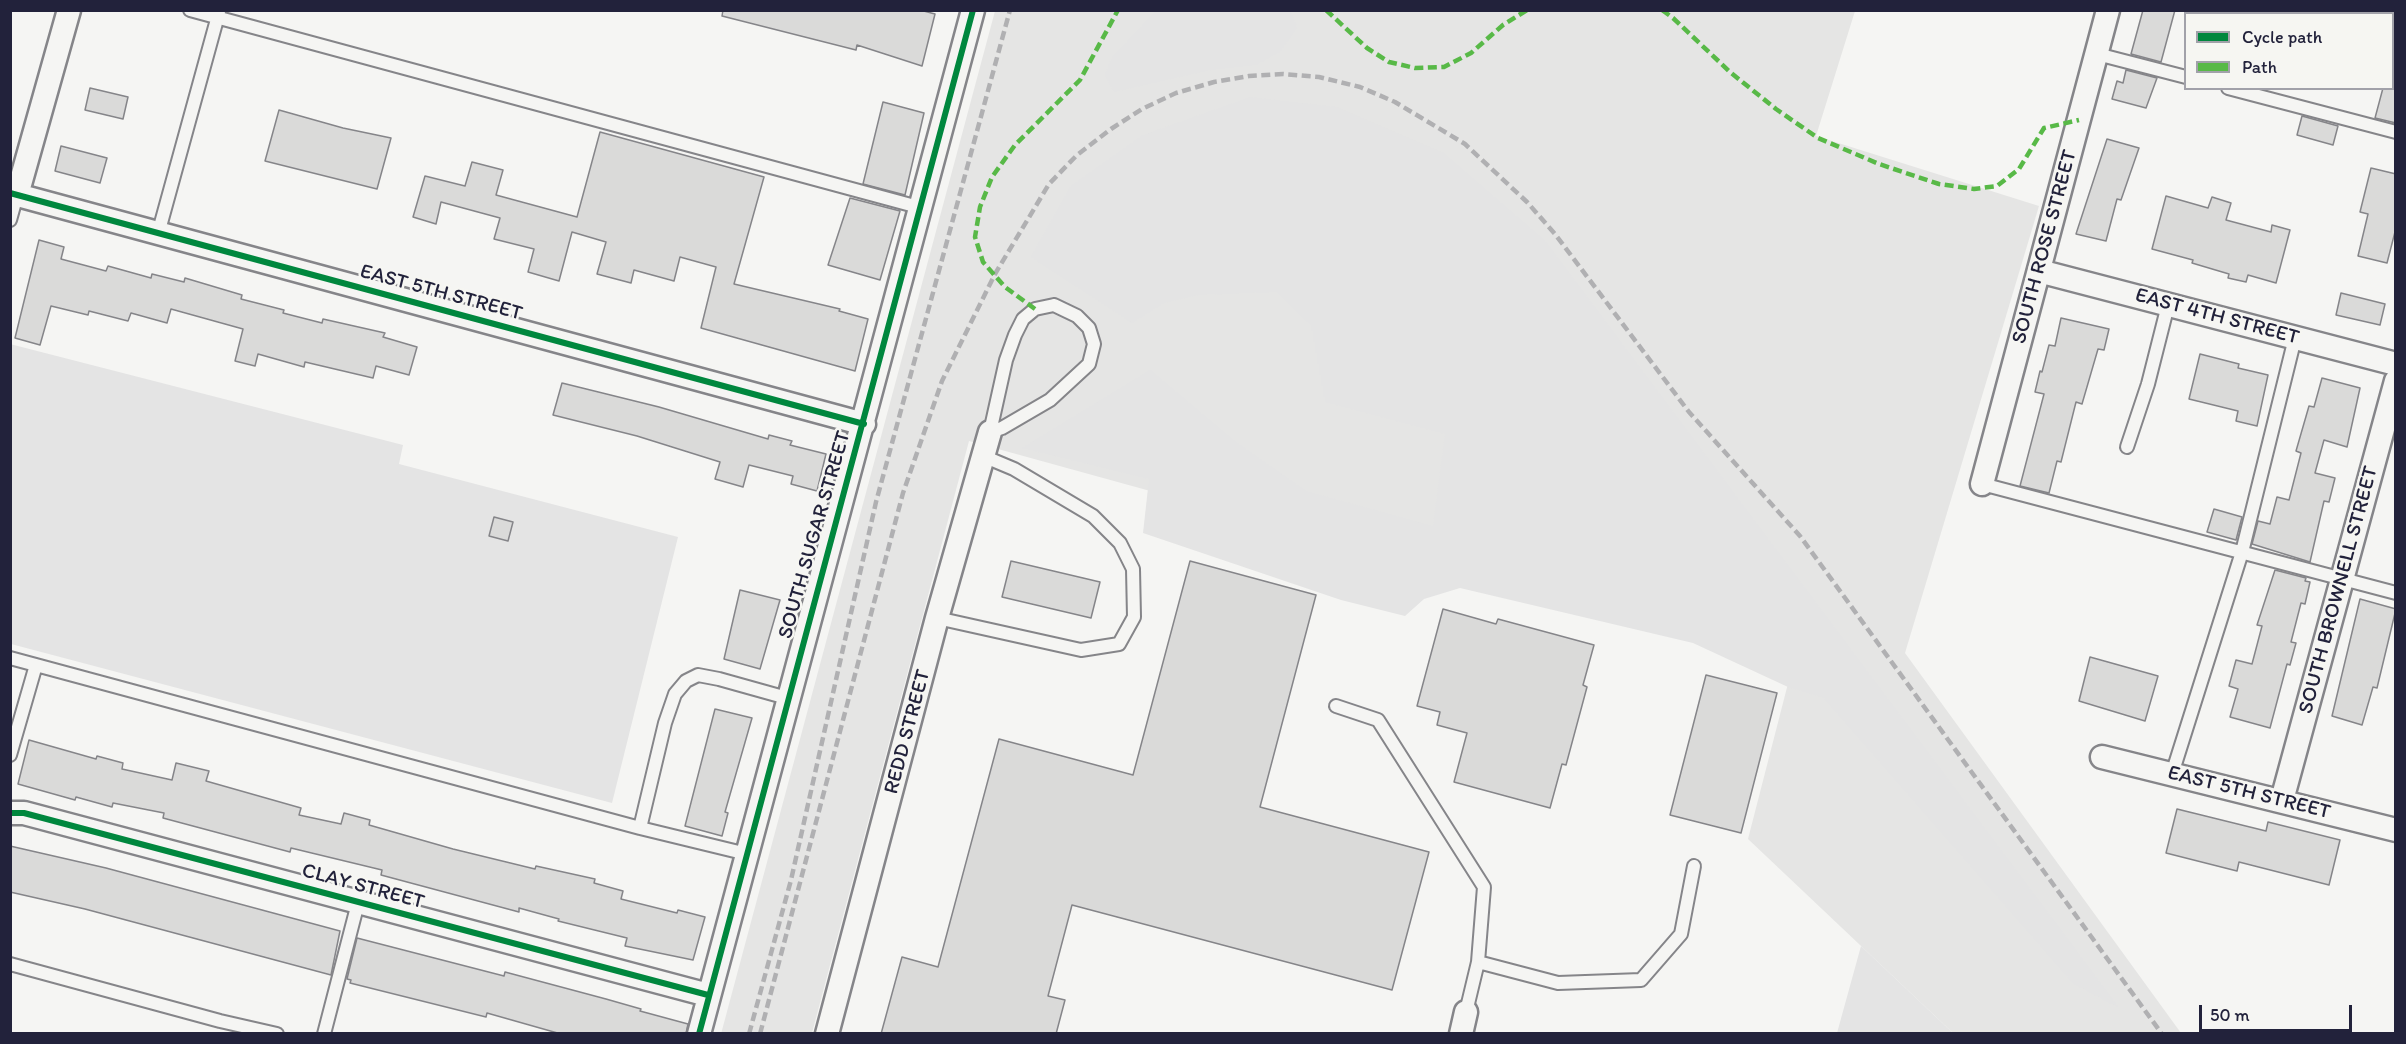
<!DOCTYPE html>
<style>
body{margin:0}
#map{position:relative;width:2406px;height:1044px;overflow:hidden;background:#f5f5f3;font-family:Itim,sans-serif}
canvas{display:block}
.frame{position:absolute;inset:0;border:12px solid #22223b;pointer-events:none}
.legend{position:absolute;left:2184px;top:12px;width:210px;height:78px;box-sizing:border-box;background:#f6f6f2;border:2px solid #a1a1a9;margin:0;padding:8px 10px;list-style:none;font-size:18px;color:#22223b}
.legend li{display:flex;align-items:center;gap:12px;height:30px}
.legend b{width:30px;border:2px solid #a1a1a9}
.scale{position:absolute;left:2199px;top:1005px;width:153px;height:27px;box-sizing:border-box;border:3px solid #22223b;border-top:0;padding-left:8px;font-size:18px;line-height:21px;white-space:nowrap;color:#22223b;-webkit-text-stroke:4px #f6f6f2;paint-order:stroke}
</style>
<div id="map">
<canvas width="2406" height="1044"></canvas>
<div class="frame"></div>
<ul class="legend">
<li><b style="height:8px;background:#00873e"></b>Cycle path</li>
<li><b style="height:8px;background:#58b947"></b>Path</li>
</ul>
<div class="scale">50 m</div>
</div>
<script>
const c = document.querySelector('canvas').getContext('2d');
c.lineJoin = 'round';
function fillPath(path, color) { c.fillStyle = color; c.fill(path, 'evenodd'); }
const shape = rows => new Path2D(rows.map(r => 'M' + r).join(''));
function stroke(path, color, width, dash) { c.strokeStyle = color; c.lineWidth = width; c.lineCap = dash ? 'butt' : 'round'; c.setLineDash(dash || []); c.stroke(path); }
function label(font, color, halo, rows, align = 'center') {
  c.font = font + ' Itim,sans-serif'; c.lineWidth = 5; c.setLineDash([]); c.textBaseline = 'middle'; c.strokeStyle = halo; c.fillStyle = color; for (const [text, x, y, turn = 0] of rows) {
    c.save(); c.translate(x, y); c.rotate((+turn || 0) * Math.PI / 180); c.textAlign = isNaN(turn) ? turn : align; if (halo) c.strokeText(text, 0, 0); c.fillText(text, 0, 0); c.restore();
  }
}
fillPath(shape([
 [995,11,1855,11,1816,136,2039,206,1905,653,2181,1033,1953,1033,1748,839,1792,668,969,441,812,1033,721,1034]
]), '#e5e5e4');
fillPath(shape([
 [1156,11,1290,11,1297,27,1280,52,1256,65,1211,70,1114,92,1105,75,1111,59],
 [1250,97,1337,107,1442,152,1545,241,2119,1008,2074,984,1824,698,1788,687,1693,643,1460,588,1424,599,1405,616,1341,600,1143,533,1149,479,1022,448,1150,370,1233,440,1306,491,1433,526,1445,434,1325,402,1311,325,1277,292,1198,295,1164,303,1132,323,1031,257,1071,186,1143,135],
 [10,344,403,445,399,464,678,537,612,803,11,644],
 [1861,946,1953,1033,1837,1033]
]), '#e4e4e4');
const building = shape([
 [723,10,920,10,935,14,922,66,857,45,856,50,722,16,723,10],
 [2143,10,2175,10,2161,62,2131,54,2143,10],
 [2392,64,2396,65,2396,123,2375,118,2383,88,2392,88,2392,64],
 [2126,70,2157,78,2146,108,2112,99,2117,81,2123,83,2126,70],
 [90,88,128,97,123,119,85,110,90,88],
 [883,102,924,113,905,195,863,184,883,102],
 [279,110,343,128,391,138,377,189,265,161,279,110],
 [2302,116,2338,126,2333,145,2297,135,2302,116],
 [600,132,764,177,734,284,840,309,839,311,868,319,855,371,701,328,716,267,680,257,674,281,634,270,631,283,597,274,606,242,572,232,559,281,528,272,534,249,494,239,500,218,441,202,436,224,413,217,425,176,465,186,472,162,503,170,496,195,577,217,600,132],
 [2107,139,2139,148,2121,200,2117,199,2106,241,2076,234,2107,139],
 [61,146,107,158,100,183,55,171,61,146],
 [2371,168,2396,174,2396,228,2387,263,2358,256,2368,214,2360,212,2371,168],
 [2166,196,2208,208,2212,197,2231,203,2226,220,2271,232,2272,225,2290,230,2276,283,2248,275,2246,282,2228,278,2229,274,2192,263,2193,260,2152,249,2166,196],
 [850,198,900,211,880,280,828,265,850,198],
 [39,240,64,247,61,259,106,271,108,266,151,278,152,274,184,282,185,278,242,295,241,299,284,310,283,313,322,323,323,319,385,333,383,337,417,347,409,375,376,366,373,378,305,362,304,367,258,354,255,366,235,361,243,329,171,309,167,323,131,313,128,321,89,311,88,315,51,306,40,345,15,338,39,240],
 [2341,293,2385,304,2380,325,2336,315,2341,293],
 [2061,318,2109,329,2104,350,2098,349,2082,404,2076,402,2061,462,2057,461,2049,493,2020,486,2044,394,2035,392,2040,371,2042,372,2049,345,2055,346,2061,318],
 [2200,354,2239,364,2238,368,2268,375,2257,426,2236,421,2238,411,2189,399,2200,354],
 [2322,378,2360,388,2347,447,2324,440,2315,473,2335,478,2329,502,2324,501,2310,562,2252,544,2258,521,2270,524,2277,497,2289,500,2301,453,2296,451,2309,406,2314,407,2322,378],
 [562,383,659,407,768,439,769,435,792,441,790,445,826,454,817,491,791,484,793,476,749,465,743,487,715,479,720,462,637,436,553,415,562,383],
 [2214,509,2242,517,2236,540,2207,532,2214,509],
 [494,517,513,522,508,541,489,536,494,517],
 [1011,561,1100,582,1091,618,1002,597,1011,561],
 [1190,561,1316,595,1260,807,1429,852,1392,990,1072,905,1048,996,1065,1000,1056,1034,881,1034,902,957,938,967,999,739,1133,775,1190,561],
 [2275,570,2306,578,2305,581,2310,582,2305,604,2301,603,2291,642,2296,643,2290,665,2287,664,2270,728,2230,717,2238,689,2229,686,2236,660,2252,664,2262,626,2257,625,2275,570],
 [740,590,780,600,760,669,724,659,740,590],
 [2360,599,2396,609,2377,688,2373,687,2362,725,2332,716,2360,599],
 [1443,609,1496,624,1498,619,1594,645,1583,685,1587,687,1566,765,1562,764,1550,808,1454,782,1467,733,1437,725,1440,712,1417,706,1443,609],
 [2090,657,2158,676,2145,721,2079,701,2090,657],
 [1706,675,1777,693,1741,833,1670,815,1706,675],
 [715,709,752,718,725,812,728,813,722,836,685,826,715,709],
 [29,740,96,759,97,756,123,763,122,769,172,780,176,763,209,771,206,781,301,808,299,815,341,824,344,813,370,820,369,825,453,849,535,869,536,866,595,879,594,883,623,891,621,899,677,913,678,910,705,917,693,960,625,946,627,938,558,921,559,919,519,908,519,912,381,875,382,870,291,848,290,852,163,818,164,813,113,803,112,807,76,797,75,800,18,784,29,740],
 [2177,809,2266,831,2268,822,2340,840,2329,885,2239,862,2237,871,2166,853,2177,809],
 [10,846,106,868,340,931,331,975,85,909,10,892,10,846],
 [357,938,504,976,505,972,606,999,641,1009,640,1011,688,1024,686,1034,561,1034,487,1013,486,1017,350,983,351,980,347,979,357,938]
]);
fillPath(building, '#dadad9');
stroke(building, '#858589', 1.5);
const service = shape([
 [190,10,922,208],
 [2097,54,2186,77],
 [2228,88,2396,132],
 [10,220,17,195],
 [158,234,219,12],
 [1054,305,1077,316,1089,328,1094,344,1089,364,1050,400,1002,428,990,432,1006,360,1015,335,1023,319,1035,309,1054,305],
 [2127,447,2148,384,2168,305],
 [1982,484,2396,593],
 [937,618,1081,650,1119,644,1134,617,1133,569,1120,543,1093,516,1014,469,983,456],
 [10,658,640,828,747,854],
 [1336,706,1378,720,1484,887,1478,962,1466,1012],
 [10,755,36,665],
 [2172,774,2242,552,2295,338],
 [640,828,665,723,675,694,686,681,698,675,719,679,787,698],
 [1478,962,1558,983,1641,980,1681,934,1694,866],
 [10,964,220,1021,277,1034],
 [324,1034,358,903]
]);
const minor = shape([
 [10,193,864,424],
 [17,195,69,10],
 [2039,271,2396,364],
 [1982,484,2108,10],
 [2102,757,2396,830],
 [2282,800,2396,381],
 [10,813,24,813,708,995],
 [699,1034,973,10],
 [827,1034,937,618,990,432],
 [1461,1034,1466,1012]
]);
stroke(service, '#858589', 16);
stroke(minor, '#858589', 27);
stroke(service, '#f5f5f3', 12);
stroke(minor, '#f5f5f3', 22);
stroke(shape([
 [749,1034,791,880,876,502,1010,10],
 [760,1034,903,493,942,381,995,274,1049,184,1077,155,1111,129,1142,109,1176,93,1214,82,1249,76,1283,74,1319,77,1360,87,1395,102,1465,144,1527,202,1555,234,1689,412,1800,536,2162,1034]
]), '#b0b0b2', 4.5, [9, 4.5]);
stroke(shape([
 [1326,10,1367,48,1389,62,1415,68,1444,67,1471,53,1503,25,1527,10],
 [1662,10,1673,18,1730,72,1776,109,1818,138,1879,164,1939,184,1974,189,1997,186,2019,169,2044,128,2079,120],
 [1035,309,1005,287,983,262,975,237,980,207,992,177,1015,145,1080,80,1118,10]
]), '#58b947', 4.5, [9, 4.5]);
stroke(shape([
 [10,193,864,424],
 [10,813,24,813,708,995],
 [699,1034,973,10]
]), '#00873e', 6);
label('21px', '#22223b', '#f6f6f2', [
 ["SOUTH ROSE STREET",2045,247,-75],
 ["EAST 5TH STREET",441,293,15],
 ["EAST 4TH STREET",2217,317,15],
 ["SOUTH SUGAR STREET",815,535,-74],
 ["SOUTH BROWNELL STREET",2339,590,-75],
 ["REDD STREET",908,732,-75],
 ["EAST 5TH STREET",2249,793,14],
 ["CLAY STREET",363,887,15]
]);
</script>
